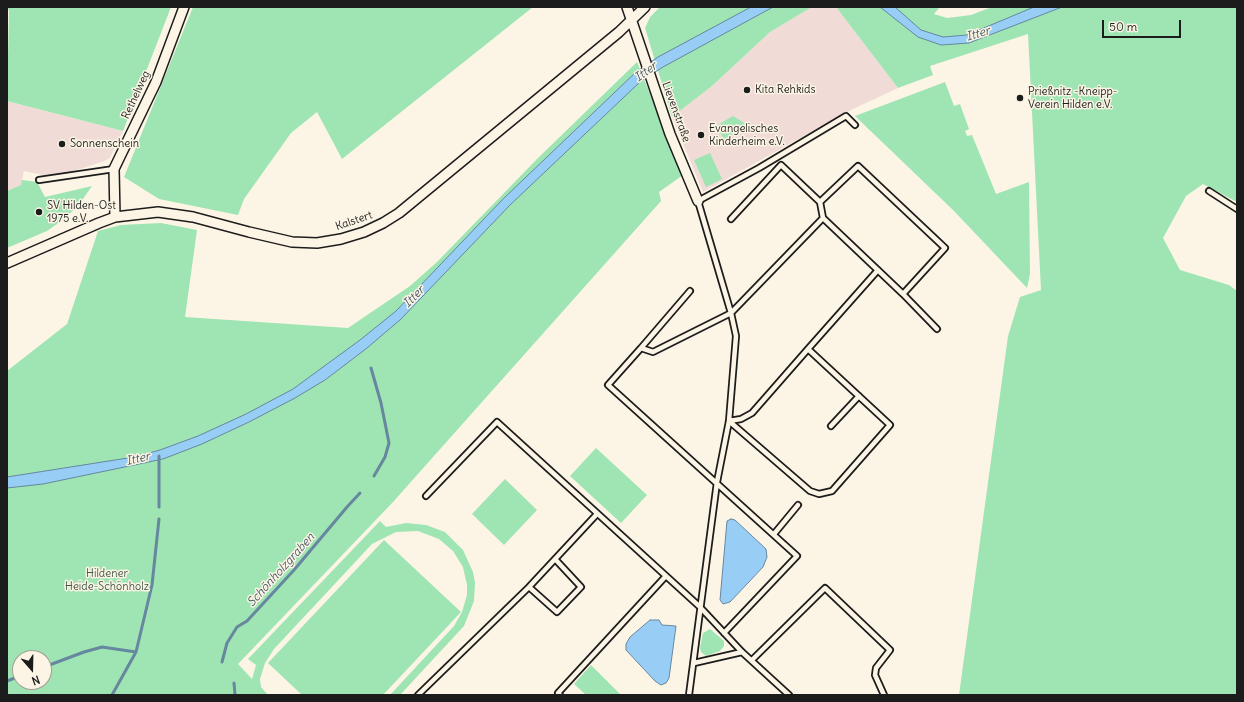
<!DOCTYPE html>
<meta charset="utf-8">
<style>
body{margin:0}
#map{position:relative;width:1244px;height:702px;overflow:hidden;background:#fcf5e5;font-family:Delius,sans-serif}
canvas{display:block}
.frame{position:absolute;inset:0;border:8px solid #1c1c1c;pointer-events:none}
.north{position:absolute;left:12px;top:650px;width:40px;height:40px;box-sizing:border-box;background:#fcf5e5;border:1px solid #a29e95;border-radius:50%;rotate:160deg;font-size:11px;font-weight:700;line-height:16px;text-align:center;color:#1c1c1c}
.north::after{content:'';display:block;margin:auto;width:14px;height:18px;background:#1c1c1c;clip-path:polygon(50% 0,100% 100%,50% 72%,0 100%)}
.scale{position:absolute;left:1102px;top:20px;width:79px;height:18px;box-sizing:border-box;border:2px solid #1c1c1c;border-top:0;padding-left:5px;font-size:12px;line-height:14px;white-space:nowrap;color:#1c1c1c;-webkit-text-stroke:3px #fcf5e5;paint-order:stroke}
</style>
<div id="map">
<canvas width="1244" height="702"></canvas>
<div class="frame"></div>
<div class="north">N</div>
<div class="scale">50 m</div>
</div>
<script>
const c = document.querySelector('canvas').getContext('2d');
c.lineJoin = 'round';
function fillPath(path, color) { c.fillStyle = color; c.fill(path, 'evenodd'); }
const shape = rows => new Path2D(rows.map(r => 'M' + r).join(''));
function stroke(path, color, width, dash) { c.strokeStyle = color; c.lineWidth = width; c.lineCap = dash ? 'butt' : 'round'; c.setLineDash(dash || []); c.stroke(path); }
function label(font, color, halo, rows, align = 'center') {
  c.font = font + ' Delius,sans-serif'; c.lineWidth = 3; c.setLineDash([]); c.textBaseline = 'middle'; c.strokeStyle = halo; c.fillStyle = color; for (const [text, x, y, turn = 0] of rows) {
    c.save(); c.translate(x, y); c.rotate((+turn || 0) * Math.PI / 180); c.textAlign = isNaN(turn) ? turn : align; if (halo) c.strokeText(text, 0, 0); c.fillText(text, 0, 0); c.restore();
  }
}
fillPath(shape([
 [812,7,836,7,898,88,851,110,703,192,672,117,712,86,770,32],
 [7,101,123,131,110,158,102,162,64,174,48,176,24,171,21,185,7,191]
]), '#f1dbd7');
fillPath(shape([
 [7,7,171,7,123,131,7,101,9,11],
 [193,7,533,7,342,159,317,112,291,133,244,199,238,215,159,199,124,177],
 [660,7,812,7,770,32,712,86,672,117,645,28,650,17],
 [836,7,940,7,934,14,947,18,971,15,992,7,1237,7,1237,202,1203,184,1186,196,1163,238,1180,270,1229,285,1237,291,1237,695,959,695,1008,336,1020,297,1041,290,1028,34,930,66,933,75,898,88],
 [637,62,683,175,659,192,661,201,393,502,238,664,252,679,256,665,248,659,380,521,386,527,406,523,426,525,445,532,463,550,473,572,475,583,474,601,464,626,400,695,390,695,454,626,462,612,467,595,467,585,463,567,453,551,439,539,418,531,396,532,372,544,274,649,265,663,260,679,261,687,268,695,7,695,7,371,67,324,98,231,121,225,161,223,197,230,185,317,348,328,410,286,437,262,537,159],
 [20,658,44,658,44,682,20,682],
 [945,82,954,106,960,104,969,129,965,131,967,136,972,135,996,194,1029,182,1030,274,1027,288,954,211,855,116],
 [733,116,749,126,724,139,716,126],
 [710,153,722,179,706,187,694,160],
 [22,180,37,182,45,197,92,186,78,206,64,219,47,231,7,248,7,191,21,185],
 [596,448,647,495,621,523,570,476],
 [505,479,537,510,504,545,472,514],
 [384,540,461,612,383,695,302,695,268,663],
 [710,629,724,641,724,646,720,651,706,656,701,652,700,648,703,633],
 [591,665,621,695,586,695,574,684]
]), '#9ee5b3');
const water = shape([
 [751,7,773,7,663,67,641,81,510,205,401,319,367,348,325,380,295,398,249,422,202,444,163,459,43,484,7,488,7,477,134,457,160,450,198,436,246,414,293,389,360,340,396,311,503,199,637,71,658,57,751,7],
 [880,7,895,7,921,30,943,37,967,35,1034,7,1062,7,969,43,941,45,918,37,880,7],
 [731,519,735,520,766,549,767,557,763,567,730,602,723,604,720,600,727,521,731,519],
 [650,620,659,620,662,625,676,626,669,678,666,683,661,685,655,681,626,650,626,644,630,637,650,620]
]);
fillPath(water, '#98cef6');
stroke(water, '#66879f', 1);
stroke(shape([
 [371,368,381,403,389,443,385,457,374,476],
 [159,507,159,456],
 [222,662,227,643,237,627,247,621,294,570,347,507,360,493],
 [44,667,84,652,102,647,136,652],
 [7,681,20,676],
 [234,683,235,695],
 [112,695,136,652,152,585,159,519]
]), '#66879f', 3);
const service = shape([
 [39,180,114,169],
 [1209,191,1237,209],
 [731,219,781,165,820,202],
 [690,291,641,348,653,352,731,313,823,218],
 [903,294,945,248,858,166,820,202,823,218,903,294,937,329],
 [641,348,608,385,797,556,724,633],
 [808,349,890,425,832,491,819,494,810,491,729,421,741,419,752,413,808,349,878,270],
 [831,426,859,396],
 [426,496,497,422,699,606,742,652,789,695],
 [774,534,798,505],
 [529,587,557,612,581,587,555,559],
 [752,660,825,588,890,650,876,668,875,675,884,695],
 [694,663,742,652],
 [418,695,529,587,597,514],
 [560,695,558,693,665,577],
 [689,695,717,482,729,421,736,336,731,313,698,201,759,168,846,116,855,125]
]);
const minor = shape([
 [627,7,670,134,698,201],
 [115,217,114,169,156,82,184,7],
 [7,263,99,223,115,217,158,212,193,217,249,232,292,242,317,243,341,239,364,232,383,223,399,213,619,32,645,7]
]);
stroke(service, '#1c1c1c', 8);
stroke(minor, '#1c1c1c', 12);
stroke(service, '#fcf5e5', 4.5);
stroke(minor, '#fcf5e5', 9);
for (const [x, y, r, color] of [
 [747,90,4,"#1c1c1c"],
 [1020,98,4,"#1c1c1c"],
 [701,135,4,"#1c1c1c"],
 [62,144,4,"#1c1c1c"],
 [39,212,4,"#1c1c1c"]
]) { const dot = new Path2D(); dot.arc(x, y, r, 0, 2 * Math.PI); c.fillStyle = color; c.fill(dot); stroke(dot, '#fcf5e5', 1.5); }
label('11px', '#1c1c1c', '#fcf5e5', [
 ["Kita Rehkids",755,90],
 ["Prießnitz -Kneipp-",1028,92],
 ["Verein Hilden e.V.",1028,105],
 ["Evangelisches",709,129],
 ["Kinderheim e.V.",709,142],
 ["Sonnenschein",70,144],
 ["SV Hilden-Ost",47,206],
 ["1975 e.V.",47,219]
], 'left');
label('11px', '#1c1c1c', '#fcf5e5', [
 ["Rethelweg",136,95,-65],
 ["Lievenstraße",676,112,70],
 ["Kalstert",354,221,-19]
]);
label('11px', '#435849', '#fcf5e5', [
 ["Hildener",107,574],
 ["Heide-Schönholz",107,587]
]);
label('italic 12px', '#475a68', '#fcf5e5', [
 ["Itter",978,34,-17],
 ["Itter",646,72,-37],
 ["Itter",414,297,-46],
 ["Itter",138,459,-13],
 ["Schönholzgraben",281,570,-48]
]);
</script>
